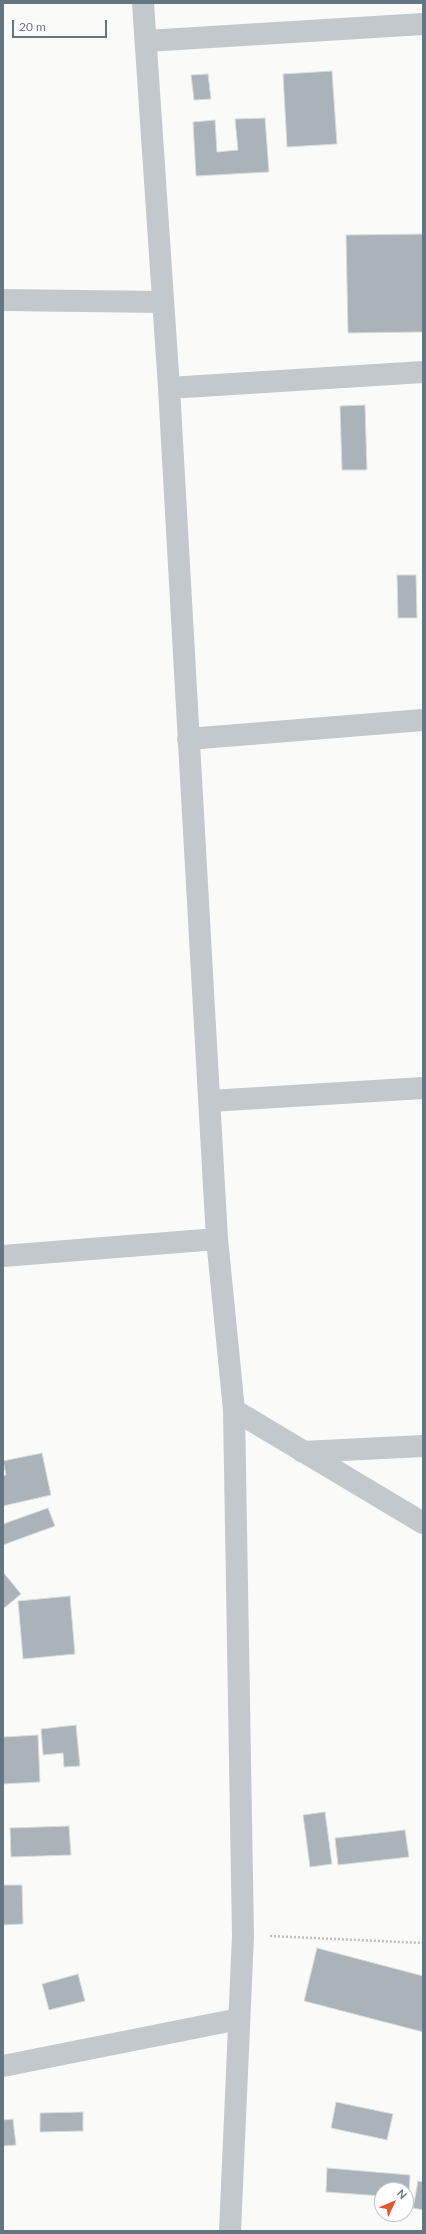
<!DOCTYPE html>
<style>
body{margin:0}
#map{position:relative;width:426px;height:2234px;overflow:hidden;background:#fafaf8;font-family:Lato,sans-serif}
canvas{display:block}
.frame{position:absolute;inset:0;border:4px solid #657683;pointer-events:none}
.north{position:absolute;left:374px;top:2182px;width:40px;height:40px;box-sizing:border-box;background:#fff;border:1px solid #c1c8cd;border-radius:50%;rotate:46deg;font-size:11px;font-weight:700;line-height:16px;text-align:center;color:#657683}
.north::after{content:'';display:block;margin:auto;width:14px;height:18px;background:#e4572e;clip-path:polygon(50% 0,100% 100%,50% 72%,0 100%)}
.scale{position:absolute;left:12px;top:20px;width:95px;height:18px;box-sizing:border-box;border:2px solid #657683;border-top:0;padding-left:5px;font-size:12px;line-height:14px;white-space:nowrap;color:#657683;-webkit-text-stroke:3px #fff;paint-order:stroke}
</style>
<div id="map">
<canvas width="426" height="2234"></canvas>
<div class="frame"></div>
<div class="north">N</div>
<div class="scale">20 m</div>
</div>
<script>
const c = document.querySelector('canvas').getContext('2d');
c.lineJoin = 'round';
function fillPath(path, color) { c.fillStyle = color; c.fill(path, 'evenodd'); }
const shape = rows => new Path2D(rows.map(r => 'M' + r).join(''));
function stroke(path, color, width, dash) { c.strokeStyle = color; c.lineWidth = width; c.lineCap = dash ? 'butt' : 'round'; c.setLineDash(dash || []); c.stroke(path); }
const building = shape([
 [332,71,337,144,287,147,283,74,332,71],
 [208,74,211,99,194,100,191,75,208,74],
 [265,118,269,172,196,176,193,122,215,120,217,152,238,150,235,119,265,118],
 [423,234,423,332,348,333,346,235,423,234],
 [365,405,367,470,342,470,340,406,365,405],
 [397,575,416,575,417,618,398,618,397,575],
 [42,1453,51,1495,3,1506,3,1476,6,1475,3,1461,42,1453],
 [48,1508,55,1526,3,1545,3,1524,48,1508],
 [3,1572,21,1594,3,1609,3,1572],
 [70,1596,75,1654,23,1659,18,1601,70,1596],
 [76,1725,80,1766,64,1767,63,1753,43,1755,41,1729,76,1725],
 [38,1735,40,1782,3,1784,3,1737,38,1735],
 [325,1812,332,1864,310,1867,303,1815,325,1812],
 [69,1826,71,1855,11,1857,10,1828,69,1826],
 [405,1830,409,1857,338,1865,335,1838,405,1830],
 [3,1885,22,1885,23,1924,3,1925,3,1885],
 [317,1948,423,1976,423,2032,304,2001,317,1948],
 [78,1974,85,2001,49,2010,42,1984,78,1974],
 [336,2102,393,2114,387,2140,331,2128,336,2102],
 [83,2112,83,2131,40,2132,40,2113,83,2112],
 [13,2119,16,2145,3,2146,3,2120,13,2119],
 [327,2168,410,2175,409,2198,406,2198,406,2190,382,2190,382,2196,326,2192,327,2168],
 [418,2181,423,2182,423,2210,413,2208,418,2181]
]);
fillPath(building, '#aab3b9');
stroke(building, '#dcdcda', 1);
stroke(shape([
 [270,1936,423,1943]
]), '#bbbfc2', 2.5, [2, 2]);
stroke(shape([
 [143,3,169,388,217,1239,234,1410,243,1936,230,2231],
 [146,41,423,24],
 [3,300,163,302],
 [169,388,423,372],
 [188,739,423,720],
 [210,1101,423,1088],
 [3,1256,217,1239],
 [234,1410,423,1523],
 [303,1452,423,1446],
 [3,2066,239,2019]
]), '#c3c8cc', 22);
</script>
